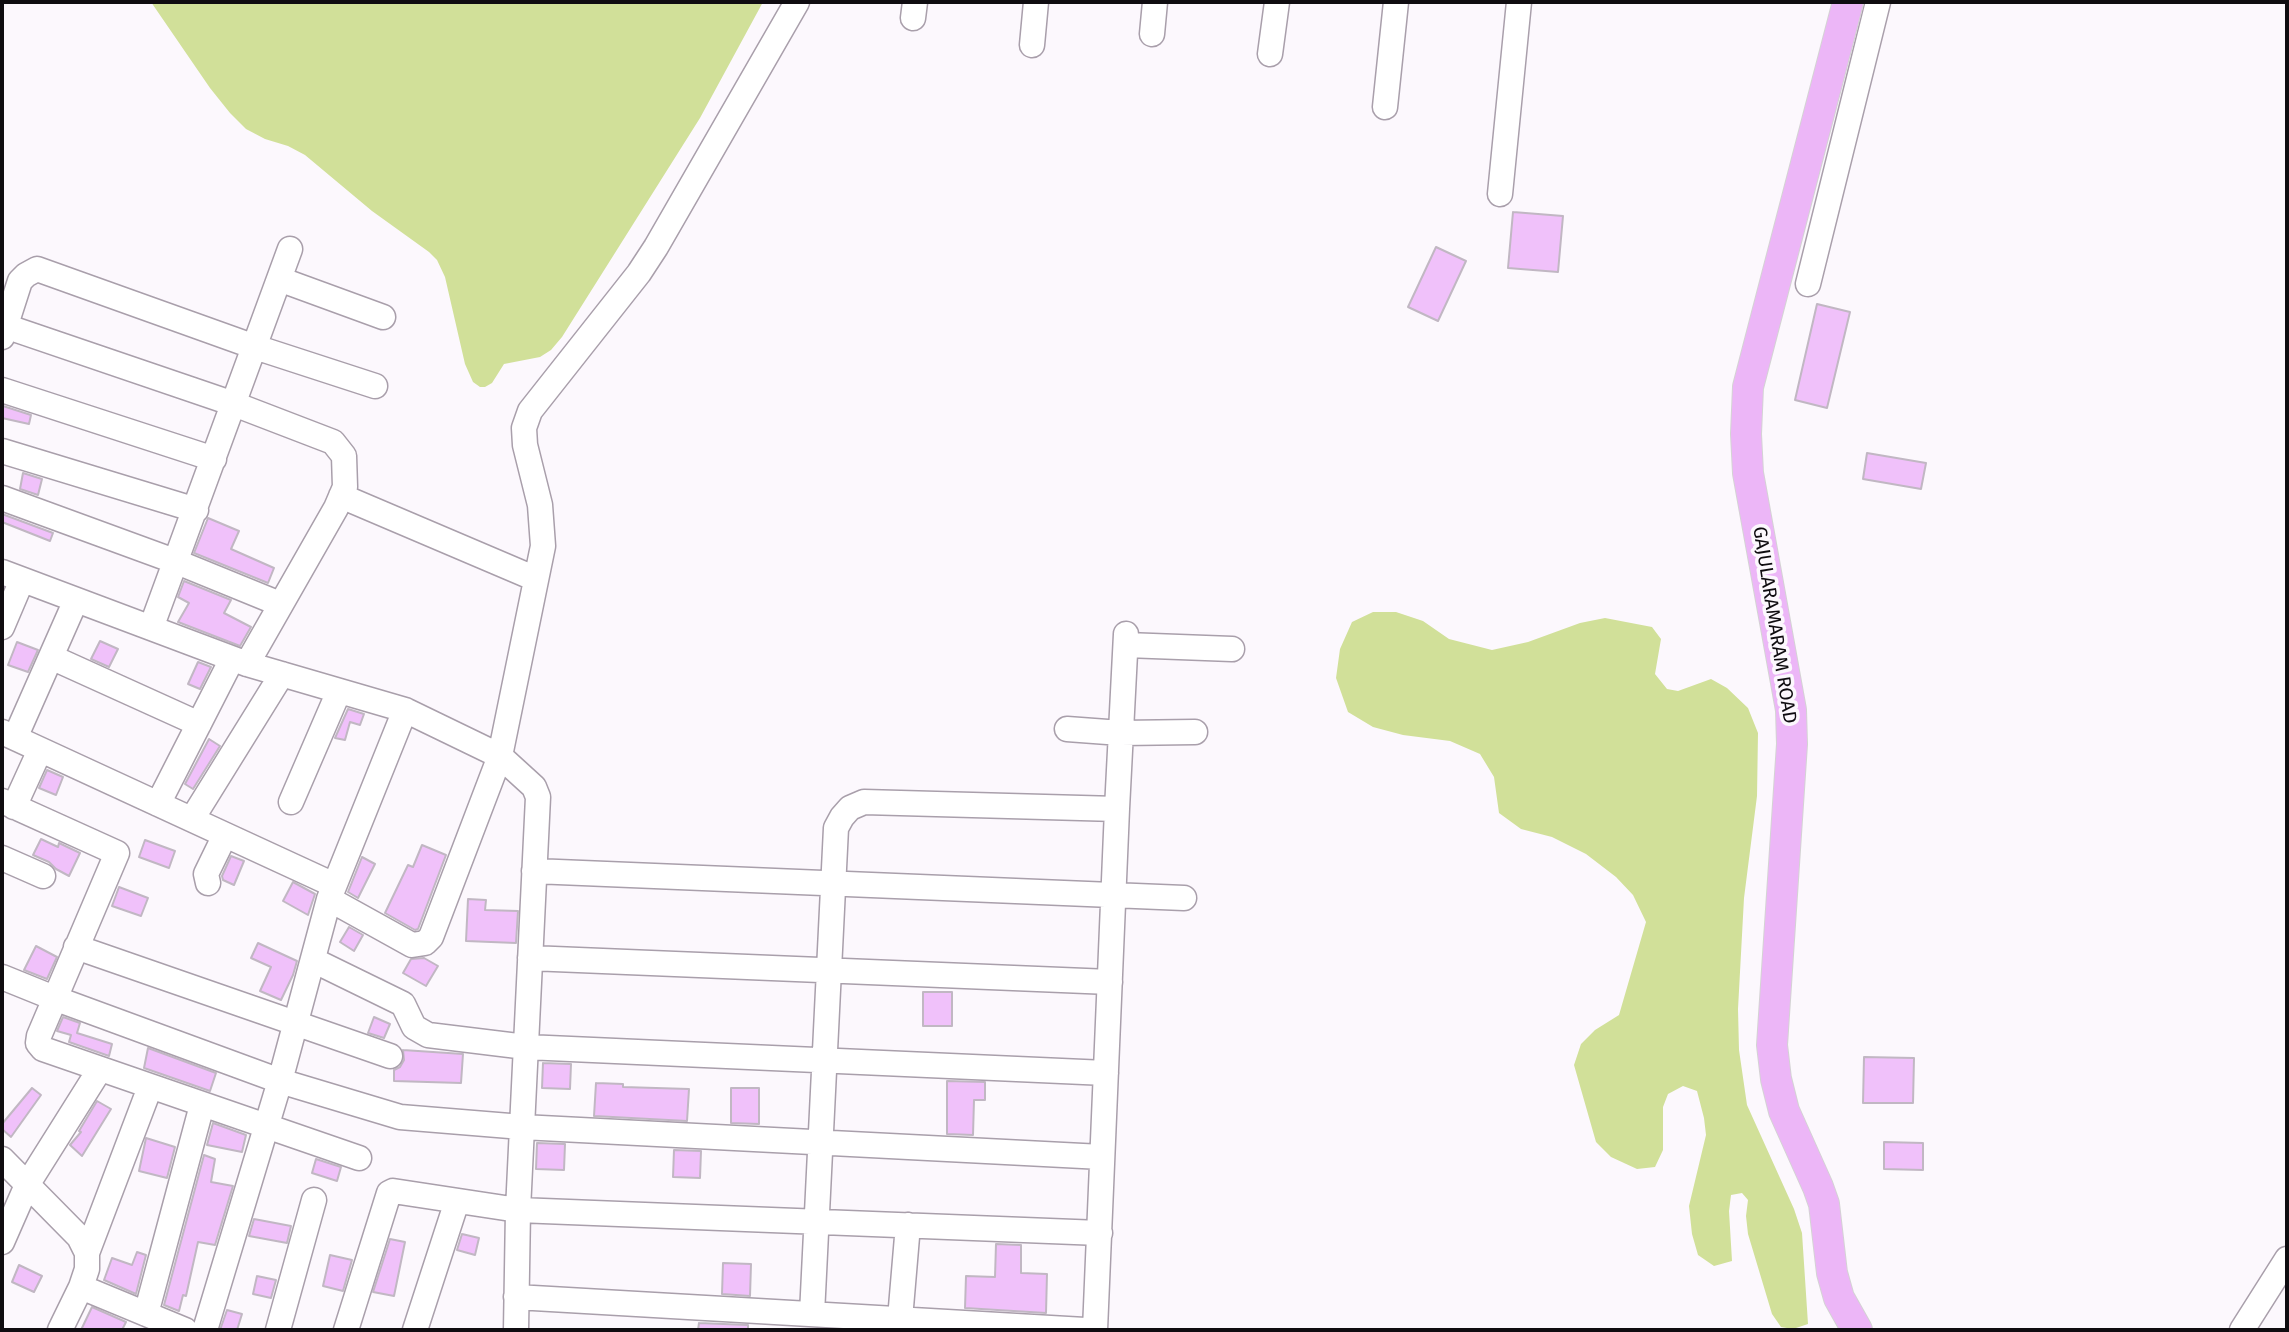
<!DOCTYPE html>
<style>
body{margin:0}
#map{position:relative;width:2289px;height:1332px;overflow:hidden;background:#fcf8fd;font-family:"Fira Sans",sans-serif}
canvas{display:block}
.frame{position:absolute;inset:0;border:4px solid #0f0c10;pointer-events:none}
</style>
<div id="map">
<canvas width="2289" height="1332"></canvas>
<div class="frame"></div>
</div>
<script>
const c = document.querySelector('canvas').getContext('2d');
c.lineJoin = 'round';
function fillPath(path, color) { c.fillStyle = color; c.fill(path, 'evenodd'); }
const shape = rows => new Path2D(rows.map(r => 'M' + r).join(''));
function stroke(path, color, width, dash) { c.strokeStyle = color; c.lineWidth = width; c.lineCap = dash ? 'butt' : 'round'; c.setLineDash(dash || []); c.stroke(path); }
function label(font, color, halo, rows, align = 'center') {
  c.font = font + ' "Fira Sans",sans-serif'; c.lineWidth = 7; c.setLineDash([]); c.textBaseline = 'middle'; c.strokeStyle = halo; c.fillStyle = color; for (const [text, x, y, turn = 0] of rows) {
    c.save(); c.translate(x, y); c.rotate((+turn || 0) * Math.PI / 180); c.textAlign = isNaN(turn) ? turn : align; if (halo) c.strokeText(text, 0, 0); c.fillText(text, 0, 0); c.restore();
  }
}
fillPath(shape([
 [151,2,763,2,700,118,562,337,551,350,540,357,504,364,492,383,485,387,480,387,473,382,465,364,445,277,437,260,429,252,372,211,305,155,288,146,265,139,246,129,230,113,210,88],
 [1373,612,1396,612,1423,621,1449,639,1492,650,1528,642,1580,623,1605,618,1652,627,1661,639,1655,674,1667,689,1678,691,1711,679,1727,688,1748,708,1758,733,1757,796,1744,898,1738,1009,1739,1050,1747,1105,1794,1209,1802,1233,1808,1324,1793,1329,1781,1327,1772,1314,1748,1234,1746,1216,1748,1200,1742,1193,1731,1195,1729,1211,1732,1261,1714,1266,1698,1255,1692,1234,1689,1206,1706,1135,1704,1118,1697,1091,1683,1086,1668,1094,1663,1107,1663,1150,1655,1167,1637,1169,1611,1157,1596,1142,1574,1065,1581,1044,1595,1030,1619,1015,1646,922,1633,895,1616,877,1586,854,1552,837,1521,829,1499,813,1494,777,1480,754,1450,741,1403,735,1373,727,1348,712,1336,678,1340,649,1352,622]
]), '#d1e099');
const building = shape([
 [1513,212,1563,216,1558,272,1508,268,1513,212],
 [1436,247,1466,261,1438,321,1408,307,1436,247],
 [1817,304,1850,312,1827,408,1795,400,1817,304],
 [3,406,31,415,29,424,2,418,3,406],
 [1867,453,1926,463,1921,489,1863,479,1867,453],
 [23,473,42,479,38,495,20,489,23,473],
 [2,514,53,533,50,541,2,522,2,514],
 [208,518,239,531,231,549,274,568,268,583,194,553,208,518],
 [184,581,231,600,224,613,251,627,240,646,178,622,189,603,178,597,184,581],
 [100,641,118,649,109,667,91,659,100,641],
 [17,642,38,650,28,672,8,665,17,642],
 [198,662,211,667,200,689,188,684,198,662],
 [348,709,364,714,360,725,350,722,345,740,335,738,348,709],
 [209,739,220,746,193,789,185,784,209,739],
 [47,770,63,777,56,795,39,788,47,770],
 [41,839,58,847,59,843,80,853,69,876,56,869,49,862,33,855,41,839],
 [145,840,175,851,169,868,139,857,145,840],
 [422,845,446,855,418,929,415,930,385,913,408,865,413,867,422,845],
 [231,856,244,861,234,885,223,880,222,876,231,856],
 [362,857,375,864,358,898,348,892,362,857],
 [293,882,315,894,308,915,283,901,293,882],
 [119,887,148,898,141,916,112,906,119,887],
 [468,899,486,900,485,910,518,911,516,943,466,941,468,899],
 [349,927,363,935,354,951,340,942,349,927],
 [258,943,297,961,293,975,281,1000,260,991,271,967,251,958,258,943],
 [36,946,57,957,47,979,24,970,36,946],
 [424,958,438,966,426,986,403,973,411,959,424,958],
 [923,992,952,992,952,1026,923,1026,923,992],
 [63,1017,80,1023,77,1033,112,1044,109,1056,69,1042,71,1035,57,1031,63,1017],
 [374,1017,390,1024,384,1038,368,1033,374,1017],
 [148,1048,216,1073,210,1091,144,1068,148,1048],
 [403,1050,463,1054,461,1083,394,1081,394,1070,400,1067,404,1060,403,1050],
 [1864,1057,1914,1058,1913,1103,1863,1103,1864,1057],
 [543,1063,571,1064,570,1089,542,1088,543,1063],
 [947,1081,985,1082,985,1100,974,1100,973,1135,947,1134,947,1081],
 [596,1083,623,1084,623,1087,689,1089,687,1121,594,1116,596,1083],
 [32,1088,41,1095,11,1137,2,1129,2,1124,32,1088],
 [731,1088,759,1088,759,1124,731,1123,731,1088],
 [97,1101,111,1109,82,1156,70,1145,81,1132,79,1131,97,1101],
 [213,1123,246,1135,242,1152,207,1145,213,1123],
 [146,1138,175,1147,167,1178,139,1171,146,1138],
 [1884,1142,1923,1143,1923,1170,1884,1169,1884,1142],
 [537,1143,565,1144,564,1170,536,1169,537,1143],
 [674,1150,701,1151,700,1178,673,1177,674,1150],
 [204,1155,215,1159,211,1182,233,1186,215,1245,198,1242,186,1296,183,1295,179,1311,164,1305,204,1155],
 [316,1159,341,1167,337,1181,312,1173,316,1159],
 [254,1219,291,1226,287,1243,249,1236,254,1219],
 [462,1234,479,1238,475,1255,457,1250,462,1234],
 [390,1239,405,1242,394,1296,373,1292,390,1239],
 [996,1244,1021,1245,1021,1273,1047,1274,1046,1313,965,1308,966,1276,995,1277,996,1244],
 [137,1252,146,1255,136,1294,104,1280,112,1258,132,1265,137,1252],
 [330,1255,352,1260,343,1291,323,1286,330,1255],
 [723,1263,751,1264,750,1296,722,1294,723,1263],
 [19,1265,42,1276,34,1292,12,1282,19,1265],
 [257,1276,276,1280,271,1298,253,1294,257,1276],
 [92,1307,126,1322,122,1330,81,1330,92,1307],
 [227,1310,242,1314,237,1330,220,1330,227,1310],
 [699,1323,748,1325,748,1330,698,1330,699,1323]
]);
fillPath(building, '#f0c1fa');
stroke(building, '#c1b7c3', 2);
const minor = shape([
 [913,18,915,2],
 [1152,34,1155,2],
 [1032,45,1036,2],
 [1270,54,1277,2],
 [1385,107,1396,2],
 [1500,194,1519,2],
 [279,279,383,317],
 [1808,284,1878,2],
 [2,325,234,404,333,442,344,456,345,487,336,508,247,664],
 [2,337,20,281,26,275,37,269,255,347,375,386],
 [2,390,214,459],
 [2,451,196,510],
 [341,496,536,579],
 [2,498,177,562,280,604],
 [2,572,247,664,405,710,500,756,534,787,538,797,518,1210,516,1330],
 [2,627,22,580],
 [151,628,290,249],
 [1126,645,1232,649],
 [51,657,199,724],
 [1067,729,1121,733,1195,732],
 [2,732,334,885],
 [15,738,76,600],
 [2,801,117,853,39,1036,38,1043,43,1049,359,1158],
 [291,802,339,691],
 [158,804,232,659],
 [14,807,40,750],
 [192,819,282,674],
 [2,858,43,876],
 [534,871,1184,898],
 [208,883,206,874,225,835],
 [329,899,412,945,425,943,431,937,500,756,543,546,540,505,525,445,524,428,530,411,639,273,656,247,797,2],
 [76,947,390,1056],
 [530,958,1110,982],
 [313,960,403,1004,414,1027,428,1035,526,1047,1106,1073],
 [2,977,54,998,280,1081,400,1117,522,1127,1102,1157],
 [2,1159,79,1237,87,1253,87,1269,81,1287,60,1330],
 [2,1242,27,1185,100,1069],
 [87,1253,150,1087],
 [81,1287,185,1330],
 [516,1297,1085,1330],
 [146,1314,202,1105],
 [812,1314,836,828,842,817,850,808,864,802,1117,809],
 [205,1330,280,1081,329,899,405,710],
 [278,1330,314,1200],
 [346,1330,389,1193,393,1191,518,1210,1100,1233],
 [415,1330,457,1201],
 [894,1330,900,1319,908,1225],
 [1095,1330,1117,809,1126,634],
 [2242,1330,2287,1259]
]);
const major = shape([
 [1848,2,1748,387,1746,434,1748,473,1791,710,1792,744,1772,1045,1776,1079,1784,1111,1818,1187,1824,1204,1832,1273,1839,1298,1857,1330]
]);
stroke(minor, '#a99fab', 27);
stroke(major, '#d4d3d4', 32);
stroke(minor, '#fff', 24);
stroke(major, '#ecb6f7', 30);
label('19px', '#0f0c10', '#fcf8fd', [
 ["GAJULARAMARAM ROAD",1774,625,81]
]);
</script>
